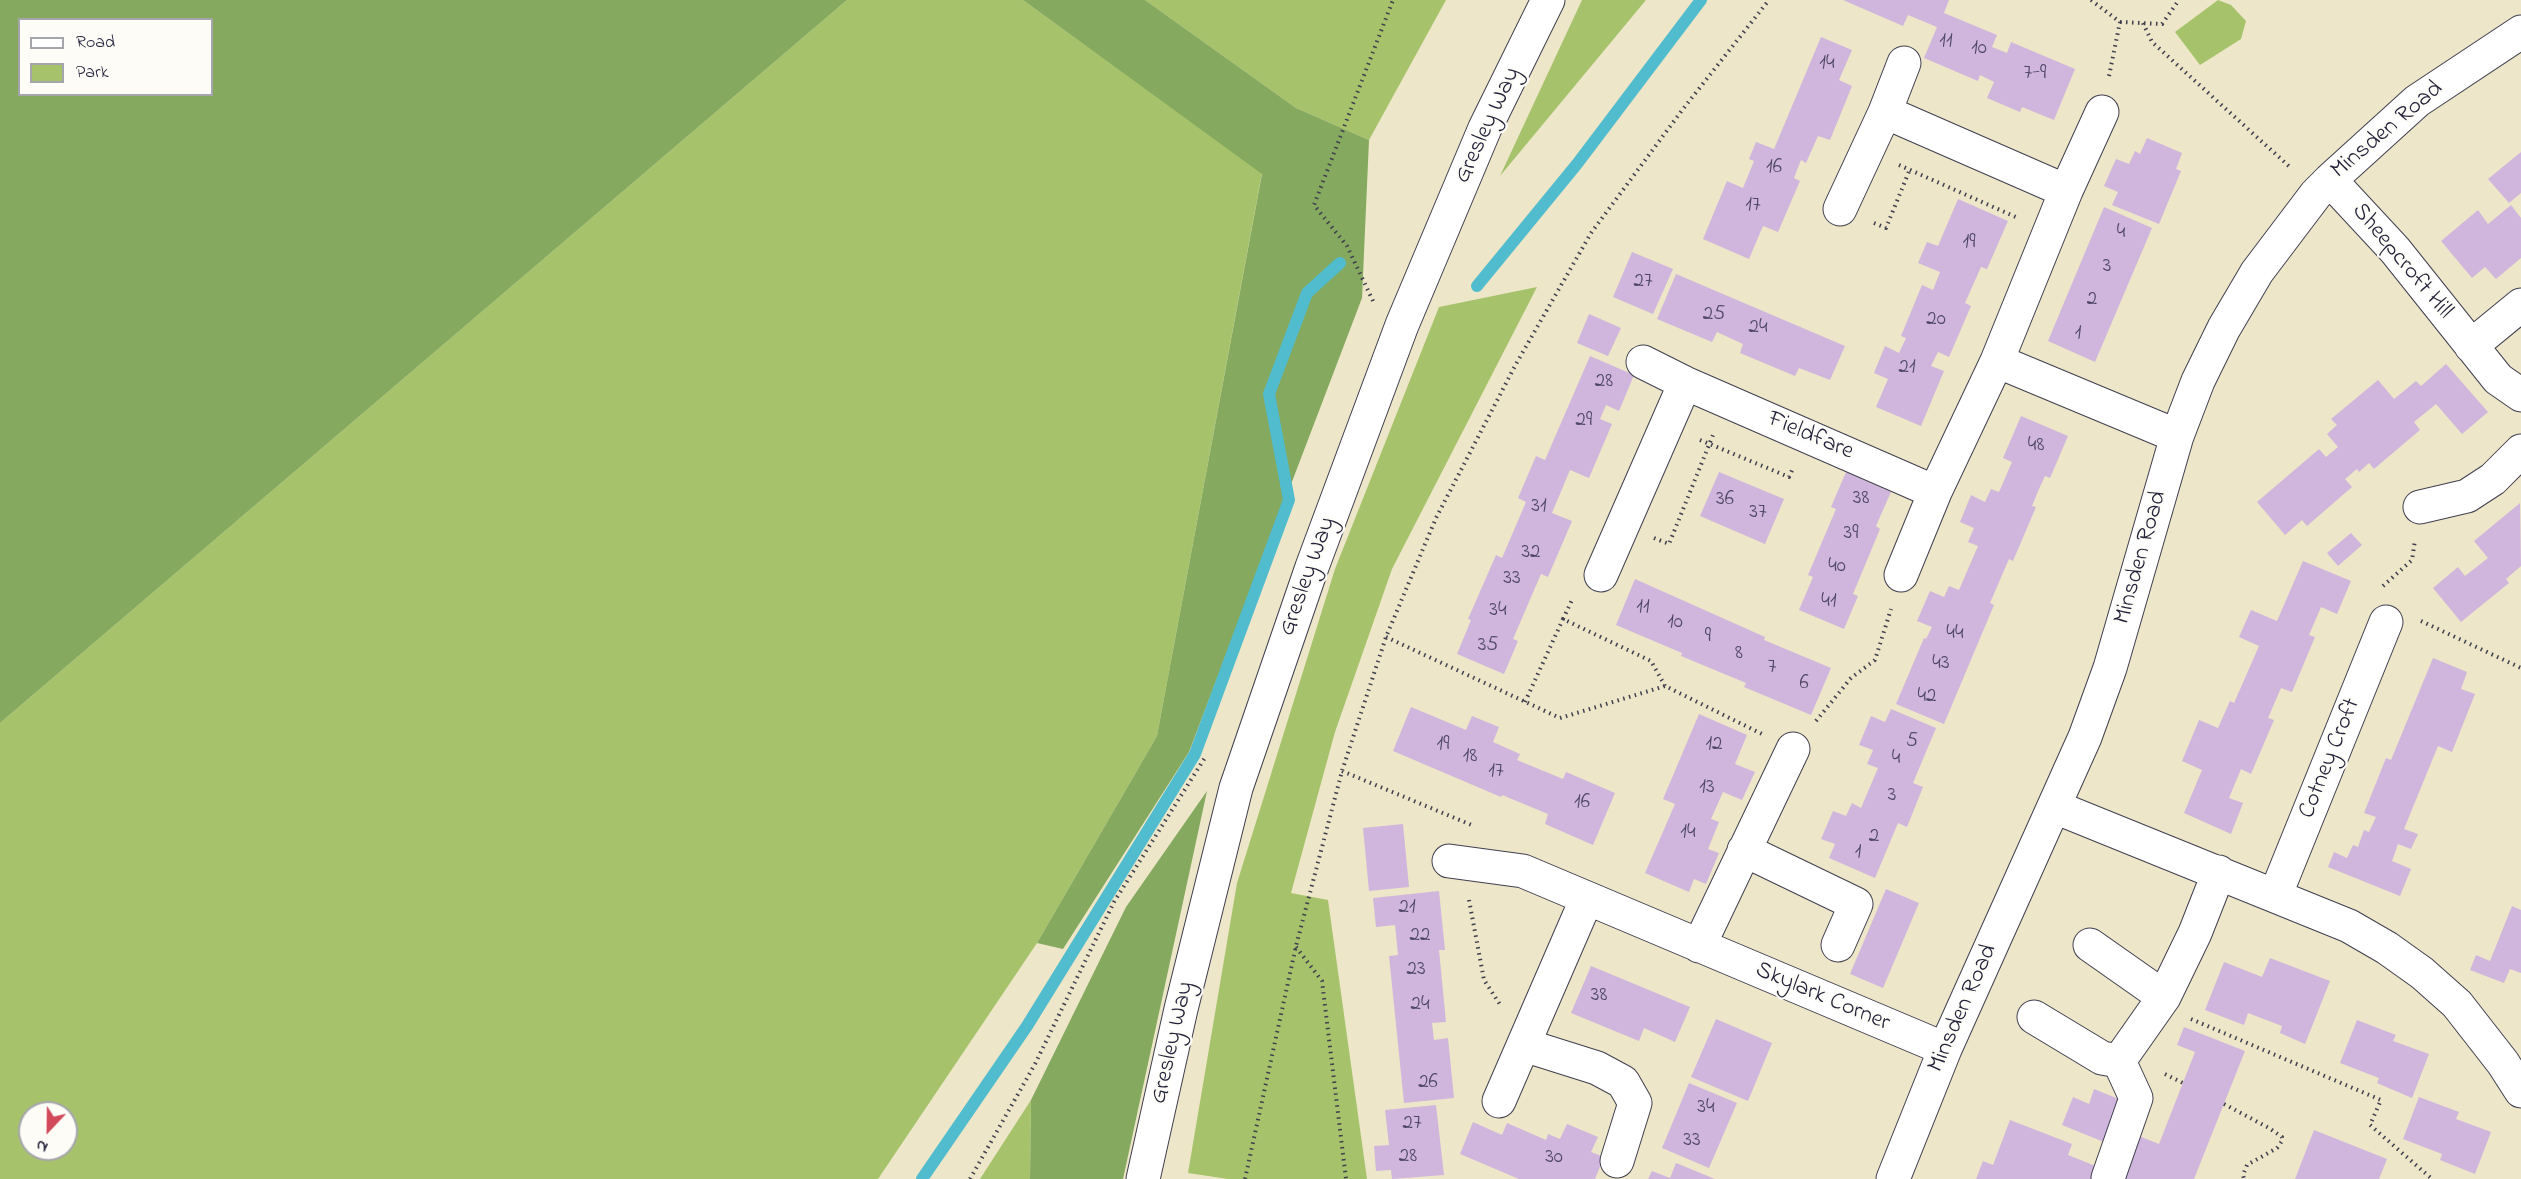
<!DOCTYPE html>
<style>
body{margin:0}
#map{position:relative;width:2521px;height:1179px;overflow:hidden;background:#ede6c8;font-family:"Indie Flower",sans-serif}
canvas{display:block}
.legend{position:absolute;left:18px;top:18px;width:195px;height:78px;box-sizing:border-box;background:#fdfcf7;border:2px solid #a5a5ac;margin:0;padding:8px 10px;list-style:none;font-size:18px;color:#22223b}
.legend li{display:flex;align-items:center;gap:12px;height:30px}
.legend b{width:30px;border:2px solid #a5a5ac}
.north{position:absolute;left:18px;top:1101px;width:60px;height:60px;box-sizing:border-box;background:#fdfcf7;border:2px solid #a5a5ac;border-radius:50%;rotate:202deg;font-size:16px;font-weight:700;line-height:24px;text-align:center;color:#22223b}
.north::after{content:'';display:block;margin:auto;width:21px;height:27px;background:#d1495b;clip-path:polygon(50% 0,100% 100%,50% 72%,0 100%)}
</style>
<div id="map">
<canvas width="2521" height="1179"></canvas>
<ul class="legend">
<li><b style="height:8px;background:#fff"></b>Road</li>
<li><b style="height:16px;background:#a6c36b"></b>Park</li>
</ul>
<div class="north">N</div>
</div>
<script>
const c = document.querySelector('canvas').getContext('2d');
c.lineJoin = 'round';
function fillPath(path, color) { c.fillStyle = color; c.fill(path, 'evenodd'); }
const shape = rows => new Path2D(rows.map(r => 'M' + r).join(''));
function stroke(path, color, width, dash) { c.strokeStyle = color; c.lineWidth = width; c.lineCap = dash ? 'butt' : 'round'; c.setLineDash(dash || []); c.stroke(path); }
function label(font, color, halo, rows, align = 'center') {
  c.font = font + ' "Indie Flower",sans-serif'; c.lineWidth = 4.5; c.setLineDash([]); c.textBaseline = 'middle'; c.strokeStyle = halo; c.fillStyle = color; for (const [text, x, y, turn = 0] of rows) {
    c.save(); c.translate(x, y); c.rotate((+turn || 0) * Math.PI / 180); c.textAlign = isNaN(turn) ? turn : align; if (halo) c.strokeText(text, 0, 0); c.fillText(text, 0, 0); c.restore();
  }
}
fillPath(shape([
 [847,0,1023,0,1262,173,1157,736,1037,943,878,1179,0,1179,0,723],
 [30,1113,66,1113,66,1149,30,1149],
 [1145,0,1446,0,1369,140,1296,108],
 [1582,0,1646,0,1500,176],
 [2218,0,2231,5,2246,21,2241,39,2200,65,2175,32],
 [1537,287,1392,569,1335,732,1291,893,1328,900,1367,1179,1228,1179,1188,1173,1237,883,1335,569,1439,307],
 [1031,1100,1030,1179,980,1179]
]), '#a6c36b');
fillPath(shape([
 [0,0,847,0,0,723],
 [20,20,212,20,212,94,20,94],
 [1023,0,1145,0,1296,108,1369,140,1362,298,1189,752,1063,949,1037,943,1157,736,1262,174],
 [1207,791,1123,1179,1030,1179,1031,1100,1126,907]
]), '#84a95f');
stroke(shape([
 [1477,286,1577,164,1701,0],
 [922,1179,1027,1026,1195,754,1289,500,1269,394,1307,293,1340,263]
]), '#51bccd', 12);
fillPath(shape([
 [1843,0,1949,0,1944,13,1997,35,1992,47,2007,53,2011,42,2075,69,2054,120,2022,107,2020,112,1987,98,1994,82,1980,75,1978,81,1924,58,1937,27,1908,15,1903,26],
 [1821,37,1852,50,1839,80,1852,86,1830,140,1818,136,1806,163,1801,160,1794,178,1800,181,1778,232,1763,226,1749,259,1703,239,1727,181,1743,188,1754,161,1749,159,1756,142,1774,149],
 [2147,138,2182,153,2176,169,2181,171,2159,224,2112,205,2118,192,2104,186,2116,159,2129,164,2135,151,2140,154],
 [2521,152,2521,193,2509,203,2488,179],
 [1958,199,2008,221,1987,269,1981,267,1965,303,1971,306,1949,357,1938,352,1931,366,1944,371,1921,426,1876,407,1888,379,1874,373,1885,346,1899,353,1906,338,1901,336,1922,285,1933,290,1940,272,1918,263,1927,242,1938,246],
 [2511,205,2521,218,2521,258,2496,279,2485,267,2472,278,2441,241,2478,210,2488,224],
 [2104,207,2152,228,2095,362,2048,341],
 [1632,252,1673,269,1653,314,1613,297],
 [1676,274,1845,346,1830,380,1799,368,1795,376,1740,353,1743,344,1717,332,1712,342,1657,319],
 [1589,314,1621,328,1608,356,1577,343],
 [1590,356,1634,375,1619,411,1606,405,1600,419,1612,424,1589,478,1570,470,1552,513,1572,521,1548,577,1541,574,1513,639,1518,641,1504,674,1457,654,1471,620,1468,619,1496,555,1502,558,1526,502,1518,498,1536,456,1545,460],
 [2446,364,2488,412,2462,434,2436,404,2414,422,2420,430,2374,469,2369,463,2359,472,2357,469,2345,479,2352,487,2307,526,2302,520,2285,535,2257,502,2319,449,2326,457,2338,447,2327,434,2337,425,2331,419,2378,380,2394,399,2416,381,2421,386],
 [2021,416,2068,436,2050,478,2045,476,2039,489,2032,506,2036,507,2013,561,2009,559,1990,603,1994,605,1944,724,1896,704,1924,638,1926,639,1932,627,1917,621,1930,591,1944,597,1949,586,1959,590,1978,546,1968,542,1974,528,1960,522,1971,495,1985,502,1991,489,1999,492,2012,462,2003,458],
 [1719,472,1784,499,1765,544,1700,516],
 [1846,472,1891,492,1876,526,1880,529,1853,594,1858,596,1844,629,1799,610,1813,577,1808,575,1836,509,1831,507],
 [2520,503,2521,566,2506,579,2509,583,2461,622,2433,588,2458,567,2465,576,2488,558,2474,541],
 [2351,533,2362,545,2338,566,2327,553],
 [2303,561,2351,581,2337,614,2321,607,2309,635,2315,637,2292,692,2281,688,2268,718,2274,720,2251,774,2241,769,2229,798,2243,803,2231,834,2184,813,2202,770,2182,761,2199,720,2218,728,2230,701,2234,703,2259,646,2239,637,2251,610,2277,621],
 [1635,579,1765,637,1764,640,1831,668,1811,715,1744,687,1746,683,1681,656,1682,653,1616,625],
 [2433,658,2467,672,2461,689,2475,694,2452,752,2438,746,2404,829,2418,834,2411,849,2398,844,2392,861,2411,869,2400,896,2328,867,2334,852,2347,858,2353,845,2358,847,2364,830,2369,832,2376,817,2364,813,2386,758,2391,760],
 [1411,707,1466,730,1472,716,1499,727,1493,742,1520,754,1517,760,1563,779,1566,772,1615,793,1593,845,1545,824,1548,814,1502,795,1501,797,1393,751],
 [1891,709,1936,728,1913,783,1923,787,1907,827,1898,823,1875,878,1829,858,1835,844,1821,839,1833,811,1846,816,1852,803,1861,808,1878,768,1867,764,1873,750,1859,745,1871,716,1885,722],
 [1699,714,1747,735,1735,764,1755,772,1742,800,1723,792,1711,819,1719,822,1708,849,1719,853,1706,884,1694,879,1689,892,1645,873,1675,804,1663,799],
 [1403,824,1409,887,1369,891,1363,828],
 [1886,889,1919,903,1883,988,1850,974],
 [1439,891,1445,950,1439,950,1446,1022,1432,1023,1434,1040,1448,1038,1454,1098,1404,1103,1389,956,1398,955,1395,925,1376,927,1373,898],
 [2512,906,2521,910,2521,973,2510,969,2504,983,2470,970,2476,955,2490,961],
 [2270,958,2330,981,2305,1044,2280,1033,2282,1026,2248,1013,2244,1025,2205,1010,2224,962,2262,977],
 [1591,966,1690,1007,1675,1042,1644,1028,1639,1041,1571,1013],
 [1716,1019,1772,1043,1748,1101,1691,1077],
 [2357,1020,2396,1035,2393,1041,2429,1054,2412,1098,2377,1083,2379,1078,2340,1063],
 [2184,1027,2245,1051,2194,1179,2122,1179,2139,1136,2159,1144,2195,1052,2177,1045],
 [1689,1083,1737,1103,1709,1168,1662,1148],
 [2094,1089,2121,1100,2104,1142,2062,1125,2073,1097,2089,1104],
 [2419,1097,2459,1112,2456,1119,2491,1132,2475,1174,2440,1160,2442,1154,2403,1139],
 [1436,1105,1444,1175,1392,1179,1391,1170,1376,1171,1374,1146,1389,1145,1385,1110],
 [2010,1120,2072,1144,2068,1155,2098,1167,2093,1179,1976,1179,1983,1161,1993,1165],
 [1473,1122,1502,1135,1507,1123,1546,1140,1548,1134,1560,1139,1567,1124,1598,1137,1591,1152,1604,1157,1595,1179,1519,1179,1460,1154],
 [2314,1130,2387,1159,2379,1179,2295,1179],
 [1676,1163,1715,1179,1648,1179,1652,1171,1670,1178]
]), '#d0b6dd');
const minor = shape([
 [1885,112,2066,191],
 [2102,112,2066,191,1997,361,2177,436],
 [2330,180,2395,250,2498,379,2521,395],
 [1840,209,1885,112,1904,63],
 [2471,346,2521,305],
 [1643,362,1685,383,1935,492],
 [2420,507,2467,496,2493,479,2521,451],
 [1601,575,1685,383],
 [1901,575,1935,492,1997,361],
 [2055,807,2349,926,2387,948,2422,973,2457,1004,2503,1063,2521,1091],
 [1744,850,1856,904,1838,945],
 [1449,861,1523,871,1945,1049],
 [2275,896,2386,622],
 [2090,945,2164,997],
 [1699,946,1793,749],
 [2034,1017,2102,1058,2119,1061,2136,1098,2108,1178],
 [1524,1045,1597,1068,1623,1082,1635,1103,1617,1161],
 [2119,1061,2164,997,2195,933,2219,872],
 [1499,1101,1587,898],
 [1143,1179,1181,1009,1236,788,1312,567,1402,325,1485,128,1548,0],
 [1893,1179,1945,1049,2085,737,2110,668,2177,436,2198,381,2224,328,2257,272,2316,194,2330,180,2417,101,2521,32]
]);
stroke(minor, '#403f50', 35);
stroke(shape([
 [2091,0,2120,22,2109,76],
 [2120,22,2162,24,2179,0],
 [2143,23,2152,42,2291,168],
 [1899,165,2018,218],
 [1874,223,1886,228,1910,169],
 [1373,301,1347,246,1314,205,1393,0],
 [1700,440,1789,477,1793,468],
 [1654,538,1669,544,1713,435],
 [2383,586,2412,560,2415,540],
 [1563,619,1573,598],
 [2421,621,2521,668],
 [1386,637,1560,718,1665,686,1762,734],
 [1525,702,1563,619,1651,661,1665,686],
 [1816,721,1851,678,1875,660,1891,609],
 [1342,771,1474,826],
 [1469,900,1484,980,1501,1006],
 [1296,947,1322,981,1346,1179],
 [2191,1019,2381,1100,2370,1125,2432,1179],
 [2165,1074,2183,1083],
 [2224,1104,2269,1128,2282,1137,2282,1141,2277,1148,2247,1165,2243,1175,2244,1179],
 [970,1179,1035,1064,1114,902,1206,756],
 [1245,1179,1296,946,1342,771,1386,637,1436,518,1516,364,1591,233,1683,109,1769,0]
]), '#403f50', 4, [1.5, 4.5]);
stroke(minor, '#fff', 33);
label('21px', '#4e4764', null, [
 ["11",1946,43],
 ["10",1979,50],
 ["14",1827,65],
 ["7-9",2035,75],
 ["16",1774,169],
 ["17",1753,207],
 ["4",2121,234],
 ["19",1969,244],
 ["3",2107,268],
 ["27",1643,283],
 ["2",2092,301],
 ["25",1714,316],
 ["20",1936,321],
 ["24",1758,329],
 ["1",2078,335],
 ["21",1907,369],
 ["28",1604,383],
 ["29",1584,422],
 ["48",2036,447],
 ["38",1861,500],
 ["36",1725,501],
 ["31",1539,508],
 ["37",1758,514],
 ["39",1851,535],
 ["32",1531,554],
 ["40",1837,568],
 ["33",1512,580],
 ["41",1829,603],
 ["11",1643,609],
 ["34",1498,612],
 ["10",1675,624],
 ["44",1955,635],
 ["9",1708,638],
 ["35",1488,647],
 ["8",1739,655],
 ["43",1941,665],
 ["7",1772,669],
 ["6",1804,685],
 ["42",1927,698],
 ["5",1912,743],
 ["19",1443,746],
 ["12",1714,746],
 ["18",1470,758],
 ["4",1896,760],
 ["17",1496,773],
 ["13",1707,789],
 ["3",1892,797],
 ["16",1582,804],
 ["14",1688,834],
 ["2",1874,838],
 ["1",1858,854],
 ["21",1407,909],
 ["22",1420,937],
 ["23",1416,971],
 ["38",1599,997],
 ["24",1420,1006],
 ["26",1428,1084],
 ["34",1706,1109],
 ["27",1412,1125],
 ["33",1692,1142],
 ["28",1408,1158],
 ["30",1554,1159]
]);
label('24px', '#22223b', '#fdfcf7', [
 ["Gresley Way",1489,126,-65],
 ["Minsden Road",2388,131,-40],
 ["Sheepcroft Hill",2401,262,50],
 ["Fieldfare",1810,437,23],
 ["Minsden Road",2142,558,-74],
 ["Gresley Way",1309,577,-70],
 ["Cotney Croft",2331,759,-68],
 ["Skylark Corner",1822,998,23],
 ["Minsden Road",1964,1009,-66],
 ["Gresley Way",1174,1043,-77]
]);
</script>
